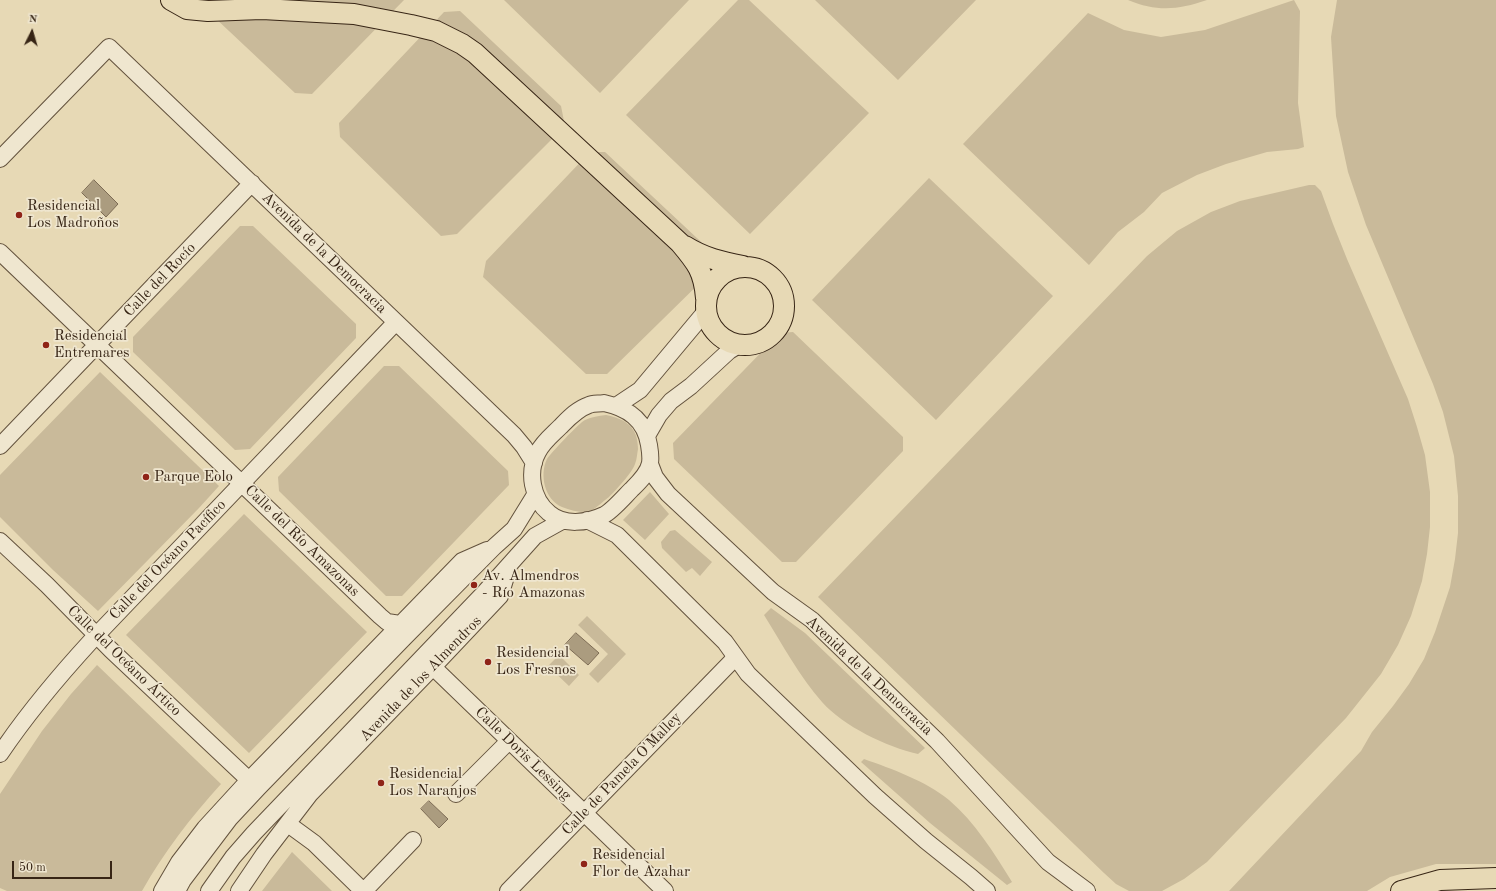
<!DOCTYPE html>
<meta charset="utf-8">
<style>
body{margin:0}
#map{position:relative;width:1496px;height:891px;overflow:hidden;background:#e7d9b5;font-family:"Old Standard TT",serif}
canvas{display:block}
.north{position:absolute;left:12px;top:12px;width:40px;height:40px;-webkit-text-stroke:3px #efe6cf;paint-order:stroke;rotate:5deg;font-size:11px;font-weight:700;line-height:16px;text-align:center;color:#372515}
.north::after{content:'';display:block;margin:auto;width:14px;height:18px;background:#372515;clip-path:polygon(50% 0,100% 100%,50% 72%,0 100%)}
.scale{position:absolute;left:12px;top:861px;width:100px;height:18px;box-sizing:border-box;border:2px solid #372515;border-top:0;padding-left:5px;font-size:12px;line-height:14px;white-space:nowrap;color:#372515;-webkit-text-stroke:3px #efe6cf;paint-order:stroke}
</style>
<div id="map">
<canvas width="1496" height="891"></canvas>
<div class="north">N</div>
<div class="scale">50 m</div>
</div>
<script>
const ctx = document.querySelector('canvas').getContext('2d');
ctx.lineJoin = 'round';
function fillPath(path, color) {
  ctx.fillStyle = color;
  ctx.fill(path, 'evenodd');
}
function stroke(path, color, width, dash) {
  ctx.strokeStyle = color;
  ctx.lineWidth = width;
  ctx.lineCap = dash ? 'butt' : 'round';
  ctx.setLineDash(dash || []);
  ctx.stroke(path);
}
function write(font, color, halo, rows, align = 'center') {
  ctx.font = font + ' "Old Standard TT",serif';
  ctx.lineWidth = 3.5;
  ctx.setLineDash([]);
  ctx.textBaseline = 'middle';
  ctx.strokeStyle = halo;
  ctx.fillStyle = color;
  for (const [text, x, y, turn = 0] of rows) {
    ctx.save();
    ctx.translate(x, y);
    ctx.rotate((+turn || 0) * Math.PI / 180);
    ctx.textAlign = isNaN(turn) ? turn : align;
    if (halo) ctx.strokeText(text, 0, 0);
    ctx.fillText(text, 0, 0);
    ctx.restore();
  }
}
const green = new Path2D(`
 M196,0H404L312,94L295,93Z
 M504,0H689L600,93Z
 M738,0H749L869,113L750,234L626,115Z
 M815,0H976L898,80Z
 M1128,0H1207C1178,10 1157,12 1128,0Z
 M1294,0L1300,11L1298,103L1304,147L1298,149L1267,152L1226,164L1197,175L1162,193L1144,212L1118,232L1089,265L963,144L1088,13L1124,30L1161,37L1205,30Z
 M1337,0H1496V864H1436L1390,877L1367,891H1229L1361,751L1372,732L1393,706L1409,684L1424,659L1435,632L1450,587L1455,559L1458,533V496L1454,456L1443,412L1433,384L1366,225L1348,172L1336,116L1331,37Z
 M460,11L561,106L565,126L457,234L441,236L340,137L339,123L444,12Z
 M590,152H605L714,254V269L607,374H586L483,277L486,261Z
 M929,178L1053,296L936,420L812,300Z
 M1309,185H1315L1321,191L1333,224L1347,259L1408,399L1417,427L1425,455L1430,492V527L1427,554L1422,581L1411,616L1398,645L1381,674L1346,718L1207,862L1184,879L1162,891H1129L1116,884L1104,873L818,597L1147,256L1177,231L1211,212L1240,201Z
 M240,226H253L356,324V338L250,449L235,450L133,352V337Z
 M793,332L903,437V451L796,562H782L674,459L673,443L780,333Z
 M384,366H399L508,471L509,485L402,596H386L279,491L278,477Z
 M100,372L219,486L199,508L98,611L53,570L0,517V475Z
 M606,415C626,419 638,427 638,449C637,454 637,459 635,464C632,473 616,490 609,497C602,502 594,511 586,512C578,512 569,510 562,507C545,500 539,475 547,459C550,454 580,422 585,420C592,417 598,416 606,415Z
 M650,492L669,514L645,540L623,520Z
 M244,514L367,632L249,753L126,635Z
 M675,530L712,562L700,576L692,568L686,572L662,548L661,542L670,531Z
 M771,608L805,633L925,748L918,754C887,747 843,726 822,702C800,677 782,644 764,615Z
 M587,616L626,654L598,683L589,674L608,654L578,625Z
 M559,655L579,675L569,686L548,666Z
 M97,665L221,784C191,817 164,852 142,891H7L0,888V794L42,731L71,694Z
 M864,759C892,769 926,781 949,800C975,822 994,853 1012,882L1007,885L930,823L861,762Z
 M292,852L332,891H262Z`);
const water = new Path2D(`
 M94,180L118,204L106,217L82,193Z
 M576,633L599,653L588,665L565,645Z
 M429,801L448,819L439,828L421,809Z`);
const minor = new Path2D(`
 M0,159L109,47L514,435L524,447L534,463
 M0,252L380,616L387,622L400,624
 M604,403C627,408 645,419 649,445C650,451 651,457 650,463C648,474 638,483 631,490C624,497 612,511 604,515C587,523 564,526 549,513C532,499 527,472 538,452C543,442 552,435 560,427C568,419 577,409 589,405C593,403 599,404 604,403Z
 M616,406L640,390L706,311
 M648,434L659,415L671,401L691,386L729,351L739,345
 M0,446L252,183
 M650,464L655,477L668,494L773,592L812,620L937,741L1048,862L1087,891
 M587,520L617,535L725,642L748,674L875,796L926,841L971,877L987,891
 M0,541L47,585L111,650L249,780
 M433,667L665,891
 M0,754C27,714 58,677 91,641L396,322
 M456,794L509,741
 M288,824L314,843L363,891
 M162,891L179,862L205,828L249,780L462,561L487,550
 M177,891L183,880L230,818L258,788L404,638L494,547L514,529L535,495
 M209,891L233,857L254,833L484,593L535,536L562,521
 M239,891L264,854L310,794L433,667L500,596L508,570
 M364,891L413,840
 M508,891L731,662L735,656`);
const major = new Path2D(`
 M171,0L187,9L208,11L262,9L354,14L411,25L436,31L462,44L475,53L680,243C697,263 704,272 706,298
 M685,246C704,258 722,262 743,266
 M706 306a39 39 0 1 1 78 0a39 39 0 1 1-78 0Z
 M1401,891L1440,880L1496,878`);
const markers = [
 [19,215,4,"#8f2418"],
 [46,345,4,"#8f2418"],
 [146,477,4,"#8f2418"],
 [474,585,4,"#8f2418"],
 [488,662,4,"#8f2418"],
 [381,783,4,"#8f2418"],
 [584,864,4,"#8f2418"]
];
const poiNames = [
 ["Residencial",27,206],
 ["Los Madroños",27,223],
 ["Residencial",54,336],
 ["Entremares",54,353],
 ["Parque Eolo",154,477],
 ["Av. Almendros",482,576],
 ["- Río Amazonas",482,593],
 ["Residencial",496,653],
 ["Los Fresnos",496,670],
 ["Residencial",389,774],
 ["Los Naranjos",389,791],
 ["Residencial",592,855],
 ["Flor de Azahar",592,872]
];
const streetNames = [
 ["Avenida de la Democracia",324,253,44],
 ["Calle del Rocío",160,280,-46],
 ["Calle del Río Amazonas",302,541,44],
 ["Calle del Océano Pacífico",168,560,-46],
 ["Calle del Océano Ártico",124,661,44],
 ["Avenida de la Democracia",869,676,43],
 ["Avenida de los Almendros",421,679,-46],
 ["Calle Doris Lessing",523,754,44],
 ["Calle de Pamela O'Malley",622,774,-46]
];
fillPath(green, '#c9ba9a');
fillPath(water, '#ab9c7f');
stroke(water, '#7d6c55', 1);
stroke(minor, '#63523d', 18);
stroke(major, '#372515', 22);
stroke(minor, '#efe6cf', 16);
stroke(major, '#e7d9b5', 20);
for (const [x, y, r, color] of markers) {
  const dot = new Path2D();
  dot.arc(x, y, r, 0, 2 * Math.PI);
  ctx.fillStyle = color;
  ctx.fill(dot);
  stroke(dot, '#efe6cf', 1.5);
}
write('15px', '#372515', '#efe6cf', poiNames, 'left');
write('15px', '#372515', '#efe6cf', streetNames);
</script>
